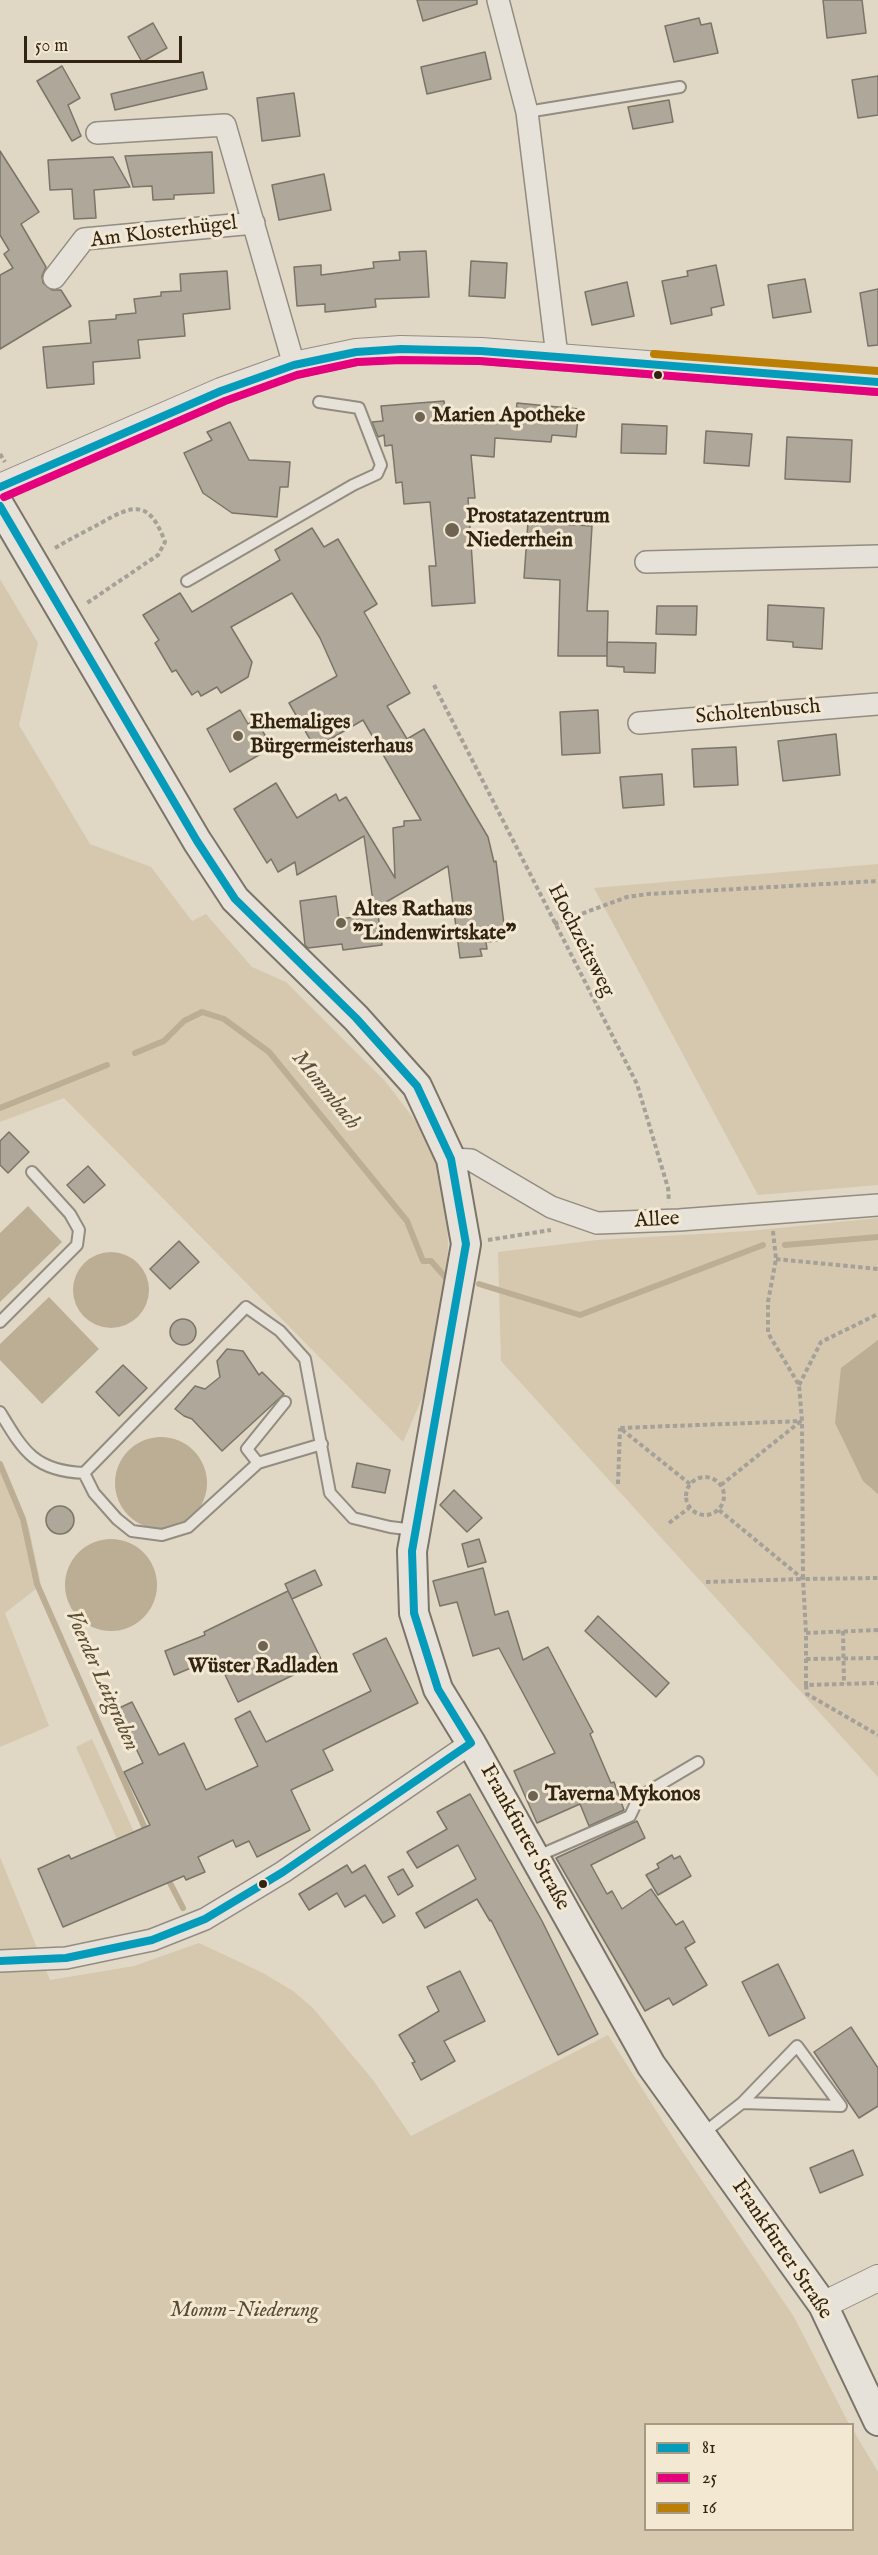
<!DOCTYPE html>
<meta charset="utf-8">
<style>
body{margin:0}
#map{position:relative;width:878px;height:2555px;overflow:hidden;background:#e0d7c5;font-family:"IM FELL English",serif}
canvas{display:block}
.legend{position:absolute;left:644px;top:2423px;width:210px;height:108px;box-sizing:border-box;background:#f3e8d2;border:2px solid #a69a85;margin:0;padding:8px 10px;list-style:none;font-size:18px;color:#322412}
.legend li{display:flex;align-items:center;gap:12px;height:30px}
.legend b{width:30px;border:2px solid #a69a85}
.scale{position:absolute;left:24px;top:36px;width:158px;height:27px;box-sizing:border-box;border:3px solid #322412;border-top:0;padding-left:8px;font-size:18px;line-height:21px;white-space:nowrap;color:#322412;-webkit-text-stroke:4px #f3e8d2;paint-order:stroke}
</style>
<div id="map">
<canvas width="878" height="2555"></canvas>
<ul class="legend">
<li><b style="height:8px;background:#059cbb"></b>81</li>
<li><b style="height:8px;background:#e5007d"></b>25</li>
<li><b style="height:8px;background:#bc7f05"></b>16</li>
</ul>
<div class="scale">50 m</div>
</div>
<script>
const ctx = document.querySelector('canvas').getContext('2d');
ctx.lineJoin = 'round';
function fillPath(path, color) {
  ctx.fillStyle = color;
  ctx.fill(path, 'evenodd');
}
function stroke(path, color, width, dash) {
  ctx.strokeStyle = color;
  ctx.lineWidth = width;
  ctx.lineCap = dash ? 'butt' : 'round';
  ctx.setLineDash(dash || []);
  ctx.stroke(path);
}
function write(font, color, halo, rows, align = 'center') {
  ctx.font = font + ' "IM FELL English",serif';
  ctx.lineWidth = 6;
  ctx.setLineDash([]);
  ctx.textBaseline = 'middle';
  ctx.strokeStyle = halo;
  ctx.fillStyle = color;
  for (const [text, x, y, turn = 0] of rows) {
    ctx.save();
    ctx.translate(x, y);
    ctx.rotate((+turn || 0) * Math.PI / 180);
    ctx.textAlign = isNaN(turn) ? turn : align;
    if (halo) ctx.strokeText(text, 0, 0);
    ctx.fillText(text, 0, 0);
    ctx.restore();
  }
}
const green = new Path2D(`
 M0,579L38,643L19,725L90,844L151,867L192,921L206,914L252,967L286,982L385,1081L417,1123L433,1151L447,1202L448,1250L441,1324L434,1371L403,1442L64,1098L0,1122Z
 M878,864V1185L758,1195L594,888Z
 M878,1218V1777L501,1361L498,1252L597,1240L749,1231Z
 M0,1461L29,1528L41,1585L5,1613L49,1726L0,1747Z
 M92,1739L134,1832L117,1839L76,1747Z
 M0,1857L50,1980L134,1966L199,1943L263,1973L293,1991L312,2007L373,2080L411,2136L608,2035L676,2142L794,2317L849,2424H646V2530H852L853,2430L878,2472V2555H0Z`);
const water = new Path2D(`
 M28,1206L62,1242L0,1302V1233Z
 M73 1290a38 38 0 1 1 76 0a38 38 0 1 1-76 0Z
 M49,1297L99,1349L42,1404L0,1360V1344Z
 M878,1340V1494L863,1481L835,1423L841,1368Z
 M115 1483a46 46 0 1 1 92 0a46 46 0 1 1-92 0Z
 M65 1585a46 46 0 1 1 92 0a46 46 0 1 1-92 0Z`);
const stream = new Path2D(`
 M135,1053L164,1041L184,1021L202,1012L224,1019L269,1052L407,1221L423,1261H431L446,1278
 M0,1108L107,1065
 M785,1245L878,1237
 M479,1284L580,1315L763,1245
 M0,1464L23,1519L37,1584L147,1833
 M166,1875L183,1908`);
const building = new Path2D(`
 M417,0H477V4L423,21Z
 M823,0H862L866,33L827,38Z
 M699,18L701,25L711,23L718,53L674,62L665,26Z
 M153,23L167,48L142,62L128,37Z
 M485,52L491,79L427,94L421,67Z
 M62,66L80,98L68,105L81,136L72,141L37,81Z
 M203,72L207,89L115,110L111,94Z
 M878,76V115L858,118L852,80Z
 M294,93L300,136L262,141L257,98Z
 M669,100L673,122L633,129L628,107Z
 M0,151L39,212L21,224L46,267L42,276L43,283L52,290H61L71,306L0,349V275L13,268L4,254L9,250L0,235Z
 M212,152L214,193L174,195V199L153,200L152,186L133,187L125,156Z
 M113,157L130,187L94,190L96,218L74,219L72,189L50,190L48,160Z
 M324,174L331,210L279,220L272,185Z
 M426,251L429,297L375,299L376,307L325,312V304L297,306L294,267L321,265V275L345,272L374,268L373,262L400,260L399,252Z
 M471,261L507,263L505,298L469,296Z
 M716,265L724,305L711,308L712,315L671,324L662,281L688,276L687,271Z
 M227,271L230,309L183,314L185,336L138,340L140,358L93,362L94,384L47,388L43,347L91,343L89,321L116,319V315L136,313L134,299L161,296V292L181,291L180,274Z
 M805,279L811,312L773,318L768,285Z
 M627,282L634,316L592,325L585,292Z
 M878,289V345L868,346L860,293Z
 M444,401L445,412L460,410V414L484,419L515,422L517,403L579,409L576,437L552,435L551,442L495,438L494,457L471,455L475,498H468L475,603L432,606L429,566H436L430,502L404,504L402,482L396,483L392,445L385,446L384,435L378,437L372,422L383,421L381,406Z
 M230,422L249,460L290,462L288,487H280L277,517L232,513L203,493L184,453L212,440L207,432Z
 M622,424L667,426L666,454L621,453Z
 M706,431L752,434L749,466L704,463Z
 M787,437L852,440L850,482L785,479Z
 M528,522L592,526L587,611H608L607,656H558L560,580L524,578Z
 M312,528L324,547L338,539L377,604L364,612L410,693L387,706L407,739L424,729L488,837L494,862L496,861L506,940L486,942L487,949H480L482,956L460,958L448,866L374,909L364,836L297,875L295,862L278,872L271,859L267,863L234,809L276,783L297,818L336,794L339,801L346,797L395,878L393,828L404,826V821L421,820L363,720L315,748L289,703L337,676L320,638L292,593L231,627L252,662L248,677L221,693L217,687L201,696L198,691L192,695L176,670L172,672L155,643L159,640L143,615L180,593L192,612L280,560L275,550Z
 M768,605L824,608L822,649L793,647V642L767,640Z
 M657,606H697L696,635L656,634Z
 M607,642L656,643L655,673L624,672V667L607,666Z
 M240,710L248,724L256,720L269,742L261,746L264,752L230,772L207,729Z
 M598,710L600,753L562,755L560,712Z
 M836,734L840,775L783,781L778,741Z
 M736,747L738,785L694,787L692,749Z
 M662,774L664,805L623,808L620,777Z
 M336,896L339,919L378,914L382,945L343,950L342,944L308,948L305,945L300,901Z
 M9,1132L29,1152L8,1173L0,1165V1141Z
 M88,1166L105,1185L84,1203L67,1185Z
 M179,1241L199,1262L170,1289L150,1269Z
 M170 1332a13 13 0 1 1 26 0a13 13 0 1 1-26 0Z
 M227,1349L243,1351L259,1375L262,1372L284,1394L222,1451L192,1419L184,1416L175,1409L195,1386L205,1389L220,1377L217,1361Z
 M123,1365L147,1388L119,1416L96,1392Z
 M357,1463L390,1470L385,1493L352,1487Z
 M454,1490L482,1518L467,1532L440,1505Z
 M46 1520a14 14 0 1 1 28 0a14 14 0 1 1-28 0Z
 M479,1539L486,1562L468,1567L462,1544Z
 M483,1568L495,1615L508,1611L523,1660L548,1647L593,1732L590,1734L611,1783L614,1782L624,1810L589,1826L580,1804L537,1823L514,1771L555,1753L499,1648L473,1656L457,1602L440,1606L433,1581Z
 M315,1570L322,1585L292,1599L285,1584Z
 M288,1591L322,1661L238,1702L218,1660L205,1667L203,1663L174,1675L165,1651L205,1635L204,1632Z
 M598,1616L669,1683L656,1697L585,1631Z
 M386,1638L418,1703L323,1750L333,1770L291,1790L310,1830L257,1857L249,1841L236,1847L233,1840L198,1857L205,1872L186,1880L184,1876L63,1927L38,1869L69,1855L71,1859L150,1825L124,1772L143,1763L117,1709L132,1702L159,1755L184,1743L206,1790L258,1766L235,1719L250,1711L266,1742L371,1691L353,1654Z
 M470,1794L542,1921L598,2034L558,2055L491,1920L490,1921L477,1899L425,1928L416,1913L476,1879L458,1845L417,1868L407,1852L447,1829L437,1812Z
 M637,1821L645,1838L591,1865L607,1894L612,1891L622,1909L651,1889L676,1925L683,1921L695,1942L685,1948L707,1985L673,2005L669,1998L645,2011L556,1858Z
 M672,1855L674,1859L680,1856L691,1876L658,1895L646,1875L659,1868L657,1864Z
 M347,1865L352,1873L365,1865L395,1916L383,1923L365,1895L345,1907L337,1893L309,1910L299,1894Z
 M403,1869L413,1886L398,1895L388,1877Z
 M778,1964L805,2018L769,2036L742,1982Z
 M460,1971L485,2021L444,2041L455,2061L421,2080L412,2063L415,2062L399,2035L439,2011L427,1987Z
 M851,2027L878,2068V2106L859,2118L814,2052Z
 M853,2150L863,2175L820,2193L810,2168Z`);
const path = new Path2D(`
 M0,454L5,462
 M55,548C70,539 86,531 101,523C135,503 150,501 165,542L158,555L87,603
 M434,685L637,1084L668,1188L669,1202
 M554,924L627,897L648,894L878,881
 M773,1231L776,1259L768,1302V1333L799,1385L802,1421L803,1579L878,1578
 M488,1240L551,1230
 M776,1259L878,1269
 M799,1385L821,1342L878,1314
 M686 1496a19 19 0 1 1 38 0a19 19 0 1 1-38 0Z
 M618,1484L620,1428
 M690,1484L620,1428L802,1421
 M721,1485L801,1421
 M719,1510L803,1579L806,1633
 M669,1523L689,1508
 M706,1582L802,1579
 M878,1630L806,1633V1685L878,1683
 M843,1631L844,1684
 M806,1659L878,1658
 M806,1685L807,1694L878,1735`);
const service = new Path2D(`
 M527,112L680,87
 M187,581L353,485L377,474L381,465L359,408L319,402
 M0,1322L77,1245L79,1230L70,1214L32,1172
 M285,1402L247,1449L258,1463L322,1444
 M0,1412C23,1450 34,1471 84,1473L246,1307L280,1331L305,1359L330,1493L353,1518L390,1527L414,1530
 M84,1473L94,1493L117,1519L132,1531L162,1535L188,1527L258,1463
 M537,1860L547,1852L630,1816L639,1797L698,1762
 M701,2135L742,2103L797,2046L841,2106L742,2103`);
const minor = new Path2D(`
 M498,0L527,112L557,356
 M97,133L225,125L294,365
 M54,278L84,239L254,223
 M646,562L878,556
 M639,723L878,704
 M451,1159L471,1160L551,1207L597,1223L679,1220L878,1205
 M0,1961L66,1958L152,1940L205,1919L283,1872L471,1743`);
const tertiary = new Path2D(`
 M0,487L221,391L294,365L356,352L401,349L481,351L878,382
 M823,2305L878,2278`);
const secondary = new Path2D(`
 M0,506L197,841L235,899L356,1018L417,1086L451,1159L466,1244L412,1551L414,1613L438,1689L471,1743L651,2065L823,2305L878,2421`);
const bus1 = new Path2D(`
 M0,487L221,391L294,365L356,352L401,349L481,351L878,382
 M0,506L197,841L235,899L356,1018L417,1086L451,1159L466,1244L412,1551L414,1613L438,1689L471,1743L283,1872L205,1919L152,1940L66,1958L0,1961`);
const bus2 = new Path2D(`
 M4,497L225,401L297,375L357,362L401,360L480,361L877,392`);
const bus3 = new Path2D(`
 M654,354L878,371`);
const markers = [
 [658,375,5,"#322412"],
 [420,417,6,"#6f6351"],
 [452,530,8,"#6f6351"],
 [238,736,6,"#6f6351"],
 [341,923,6,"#6f6351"],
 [263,1646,6,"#6f6351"],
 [533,1796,6,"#6f6351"],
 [263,1884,5,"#322412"]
];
const streetNames = [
 ["Am Klosterhügel",164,233,-7],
 ["Scholtenbusch",758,713,-5],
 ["Hochzeitsweg",580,941,63],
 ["Allee",657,1221,-3],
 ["Frankfurter Straße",524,1838,61],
 ["Frankfurter Straße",781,2250,56]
];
const poiNames = [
 ["Marien Apotheke",432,417],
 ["Prostatazentrum",466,518],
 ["Niederrhein",466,542],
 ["Ehemaliges",250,724],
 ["Bürgermeisterhaus",250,748],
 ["Altes Rathaus",353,911],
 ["\"Lindenwirtskate\"",353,935],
 ["Wüster Radladen",263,1668,"center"],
 ["Taverna Mykonos",545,1796]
];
const parkNames = [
 ["Momm-Niederung",244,2312]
];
const waterNames = [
 ["Mommbach",325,1091,51],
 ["Voerder Leitgraben",101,1681,66]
];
fillPath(green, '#d5c8af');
fillPath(water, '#bcae95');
stroke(stream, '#bcae95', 6);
fillPath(building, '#aea79a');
stroke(building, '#7b7468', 1.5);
stroke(service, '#938c80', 14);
stroke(minor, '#938c80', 24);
stroke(tertiary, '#938c80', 28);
stroke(secondary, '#7b7468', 32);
stroke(path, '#a5a198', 4, [4.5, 3]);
stroke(service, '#e7e2d9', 10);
stroke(minor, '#e7e2d9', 21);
stroke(tertiary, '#e7e2d9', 26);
stroke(secondary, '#e7e2d9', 28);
stroke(bus1, '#059cbb', 8);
stroke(bus2, '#e5007d', 8);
stroke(bus3, '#bc7f05', 8);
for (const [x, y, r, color] of markers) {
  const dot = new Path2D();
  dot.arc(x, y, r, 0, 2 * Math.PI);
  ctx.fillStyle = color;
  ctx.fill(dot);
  stroke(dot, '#f3e8d2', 2);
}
write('21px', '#322412', '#f3e8d2', streetNames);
write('bold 21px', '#322412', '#f3e8d2', poiNames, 'left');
write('italic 21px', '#584a35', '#f3e8d2', parkNames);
write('italic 22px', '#5d4e38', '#f3e8d2', waterNames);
</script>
